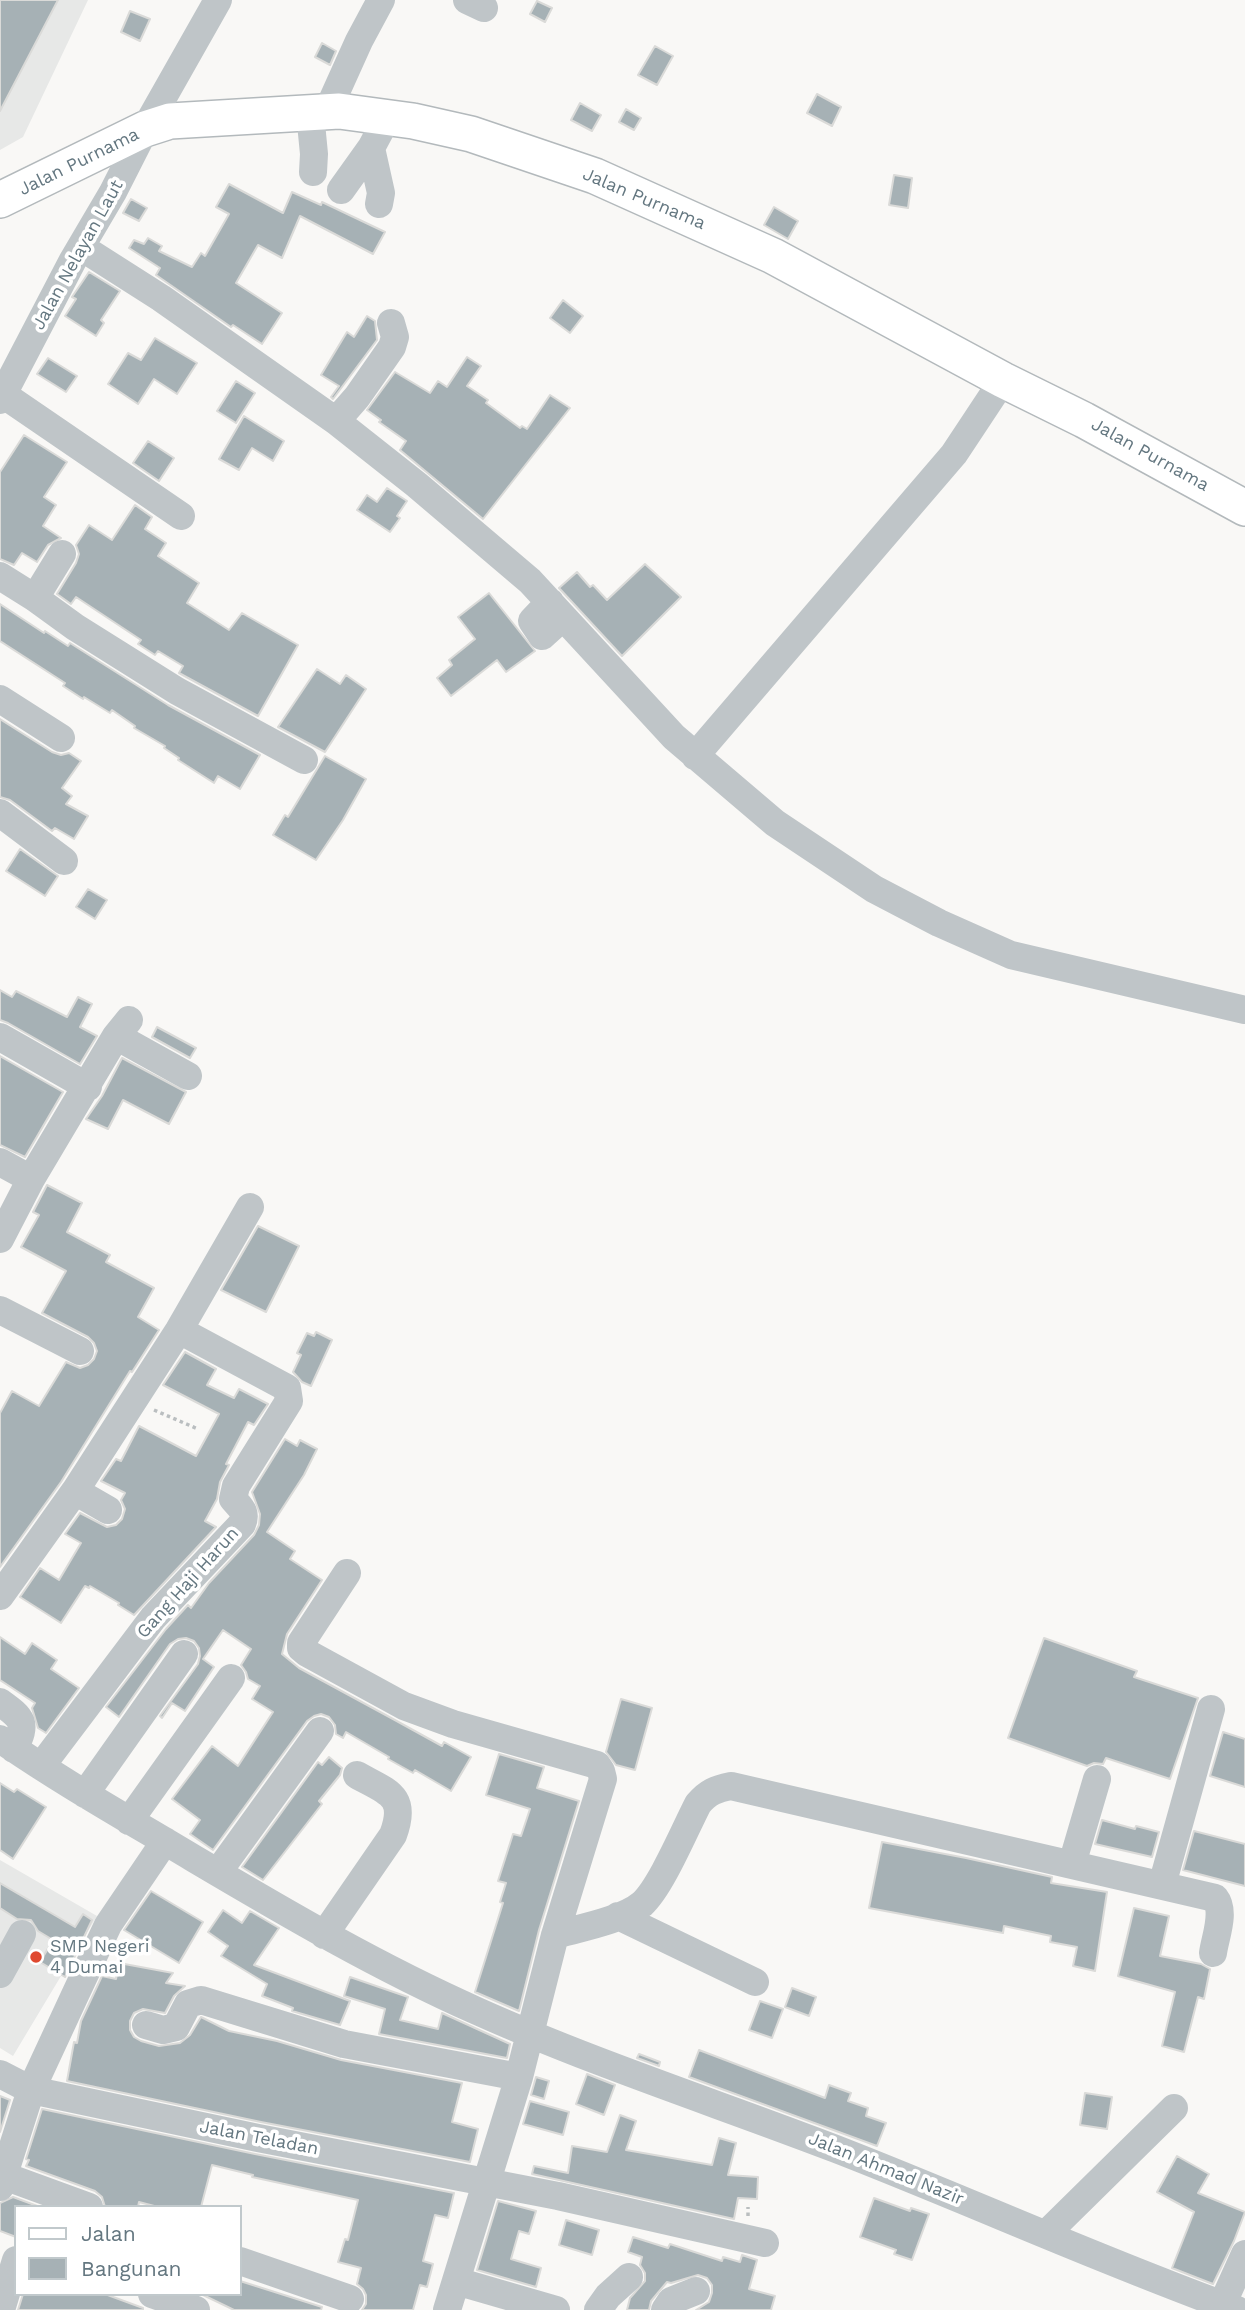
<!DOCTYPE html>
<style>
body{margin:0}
#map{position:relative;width:1245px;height:2310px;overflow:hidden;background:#f9f8f6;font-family:"Work Sans",sans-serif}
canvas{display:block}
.legend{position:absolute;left:14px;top:2205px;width:228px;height:91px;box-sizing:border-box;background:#fff;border:2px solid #c1c9cc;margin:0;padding:9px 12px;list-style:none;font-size:21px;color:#647780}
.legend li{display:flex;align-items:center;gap:14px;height:35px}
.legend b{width:35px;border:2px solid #c1c9cc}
</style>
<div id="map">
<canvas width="1245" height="2310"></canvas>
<ul class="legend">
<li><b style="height:9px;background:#fff"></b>Jalan</li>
<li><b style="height:19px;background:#a6b1b5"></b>Bangunan</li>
</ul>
</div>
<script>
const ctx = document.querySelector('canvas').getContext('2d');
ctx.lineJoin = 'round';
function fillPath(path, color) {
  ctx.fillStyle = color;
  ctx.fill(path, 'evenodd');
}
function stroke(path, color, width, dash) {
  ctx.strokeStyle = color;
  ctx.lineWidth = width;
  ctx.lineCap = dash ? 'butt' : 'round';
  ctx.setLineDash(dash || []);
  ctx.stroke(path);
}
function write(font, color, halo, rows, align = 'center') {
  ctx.font = font + ' "Work Sans",sans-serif';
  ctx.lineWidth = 7;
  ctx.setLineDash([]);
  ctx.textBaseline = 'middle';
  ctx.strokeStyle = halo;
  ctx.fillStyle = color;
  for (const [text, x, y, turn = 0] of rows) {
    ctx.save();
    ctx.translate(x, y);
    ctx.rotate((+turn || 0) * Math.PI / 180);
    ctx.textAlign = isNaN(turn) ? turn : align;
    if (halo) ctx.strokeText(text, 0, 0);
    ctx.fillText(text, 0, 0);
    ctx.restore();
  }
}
const built = new Path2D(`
 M0,0H88L23,137L0,150Z
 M0,1860L97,1916L13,2056L0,2048Z`);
const building = new Path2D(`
 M0,0H58L0,111Z
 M537,1L552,8L545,22L530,14Z
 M130,11L150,19L140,41L121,32Z
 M322,43L336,51L330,65L315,57Z
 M655,46L673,56L657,85L638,75Z
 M817,94L841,107L832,126L807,113Z
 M580,103L601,115L592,131L571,120Z
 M626,109L641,118L634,130L619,122Z
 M894,175L912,178L908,208L889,205Z
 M229,184L283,213L292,192L321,205L322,202L385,232L373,254L300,216L282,258L258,245L236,283L282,313L262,344L233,325L231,327L156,275L160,268L129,248L134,240L144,244L148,238L162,246L159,251L192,267L201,253L205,256L229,214L216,207Z
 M131,199L147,208L139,221L123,213Z
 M774,207L798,221L788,239L764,225Z
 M89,272L120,291L101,320L104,323L96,336L65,316L76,299L72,297Z
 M563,300L583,316L570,333L550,318Z
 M367,316L375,321L377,340L333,399L331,397L339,386L321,375L347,332L354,337Z
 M155,338L197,363L177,394L154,379L138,404L108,384L128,353L141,360Z
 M467,357L481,366L467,386L488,400L486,403L520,428L522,426L527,429L550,395L570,408L483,519L400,450L406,441L379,422L381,420L367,410L395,372L430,393L438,381L447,387Z
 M48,358L77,376L66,392L37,374Z
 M236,381L255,393L236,423L217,411Z
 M244,416L284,441L273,461L252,448L239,470L219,459Z
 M24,435L67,462L44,497L56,505L43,526L61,538L48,545L37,562L22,553L14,565L0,559V472Z
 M148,441L174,458L159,481L133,463Z
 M387,488L407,501L397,516L400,518L390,532L357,510L367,495L377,502Z
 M135,505L152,517L145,529L166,543L158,556L199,583L187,603L229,630L242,613L298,645L258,716L179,673L183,666L158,651L155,655L138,644L141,640L76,597L71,604L57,594L76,563L79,554L76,545L89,525L112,540Z
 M645,564L681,597L622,656L559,588L577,572L590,587L593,585L607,600Z
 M489,593L535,651L506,672L497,660L451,696L437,678L452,665L449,660L475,639L458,617Z
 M0,604L44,633L45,631L68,646L70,643L168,705L260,755L240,789L218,776L214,783L178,760L179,758L164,748L165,746L134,728L135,726L112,710L110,713L84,697L83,699L63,686L65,683L0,641Z
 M317,669L340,684L346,675L366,689L325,752L278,727Z
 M0,719L52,752L61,755L69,753L81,761L62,788L72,796L66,804L88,816L74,839L55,828L52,831L10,800L0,797Z
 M325,756L366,779L343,820L316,860L273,835L285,815L288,817Z
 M20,849L58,876L45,896L6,871Z
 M88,889L107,900L95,919L76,907Z
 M0,990L12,997L16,991L67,1017L78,997L92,1004L80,1027L97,1036L80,1064L8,1023L0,1020Z
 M157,1027L196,1048L190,1058L152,1037Z
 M0,1056L63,1092L25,1157L0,1145Z
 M122,1058L186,1092L169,1124L123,1100L108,1129L86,1119L102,1096Z
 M47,1185L82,1203L67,1232L110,1255L106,1262L154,1288L138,1317L159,1330L132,1372L130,1371L61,1482L0,1567V1413L12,1391L39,1406L66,1362L80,1368L88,1365L94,1359L97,1351L94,1343L88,1337L42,1313L66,1271L21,1247L39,1215L33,1212Z
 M258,1226L299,1246L266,1312L221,1290Z
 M316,1332L332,1340L311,1386L302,1382L293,1372L301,1355L297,1353L307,1333L314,1336Z
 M185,1352L216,1369L207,1385L234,1398L239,1389L268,1404L254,1425L248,1422L226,1464L229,1465L220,1482L217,1499L205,1521L216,1527L134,1615L118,1605L119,1603L90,1586L89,1588L85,1586L61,1623L20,1597L40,1568L59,1580L81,1543L65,1534L80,1513L107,1527L116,1525L122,1519L125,1509L121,1500L125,1493L101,1481L116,1459L121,1461L139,1426L196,1456L219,1414L163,1385Z
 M285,1439L297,1446L300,1440L317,1449L304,1475L267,1532L295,1551L290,1559L322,1580L287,1634L282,1654L299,1668L393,1719L442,1746L444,1742L471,1757L451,1791L415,1770L413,1773L388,1759L389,1757L346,1732L343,1738L336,1734L335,1725L329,1717L321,1714L314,1716L307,1721L213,1850L190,1834L200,1820L172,1799L212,1746L238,1766L273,1712L252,1699L260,1686L248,1679L246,1672L241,1665L251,1649L223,1630L203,1659L214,1667L185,1711L172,1703L162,1718L160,1716L198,1664L200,1656L199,1648L194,1641L186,1638L178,1639L170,1644L119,1717L106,1707L166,1629L188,1605L191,1608L209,1583L254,1535L259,1525L260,1514L252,1492Z
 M0,1637L25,1654L32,1643L57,1660L51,1669L79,1688L46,1733L38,1728L32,1708L35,1703L0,1680Z
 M1044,1638L1137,1671L1134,1677L1198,1698L1170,1779L1106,1758L1103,1764L1094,1763L1087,1766L1008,1738Z
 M621,1699L652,1708L635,1770L616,1765L606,1752Z
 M1223,1732L1245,1739V1787L1210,1776Z
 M499,1754L544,1767L537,1788L579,1801L539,1930L519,2011L475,1992L503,1903L500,1902L506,1883L498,1881L513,1834L521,1836L530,1809L486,1795Z
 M329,1757L342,1768L340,1775L319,1801L322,1804L263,1880L242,1867L318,1762L322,1765Z
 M0,1783L14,1792L17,1789L46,1807L13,1859L0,1850Z
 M1102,1820L1135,1829L1136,1826L1159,1832L1152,1857L1095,1844Z
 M1194,1831L1245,1844V1886L1183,1870Z
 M882,1842L966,1858L1052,1877L1051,1883L1107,1892L1095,1971L1073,1966L1077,1947L1050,1942L1051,1936L1004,1926L1003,1933L869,1908Z
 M0,1883L75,1927L83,1914L92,1920L65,1977L40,1962L53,1940L38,1931L31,1920L17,1919L0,1908Z
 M151,1891L203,1922L179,1963L124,1930Z
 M1134,1908L1169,1916L1160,1956L1201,1964L1210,1969L1204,1999L1198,1997L1184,2052L1162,2046L1175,1992L1118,1976Z
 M223,1910L242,1923L250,1911L279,1928L254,1965L350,2001L340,2025L292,2011L293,2008L262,1996L267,1984L221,1956L228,1946L208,1932Z
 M119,1963L173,1973L166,1983L185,1986L174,1996L165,2013L143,2009L134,2013L130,2021V2030L134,2037L141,2041L159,2046L180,2043L190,2035L201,2017L229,2031L277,2041L341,2060L462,2083L452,2122L478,2129L470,2162L261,2122L67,2081L74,2042L77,2043L81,2021L102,1976L116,1979Z
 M350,1977L408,1997L400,2020L438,2029L442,2013L510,2044L507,2058L379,2034L385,2009L344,1996Z
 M792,1988L816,1997L809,2016L785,2007Z
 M760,2001L783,2009L772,2038L749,2030Z
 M699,2050L825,2098L829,2085L851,2093L848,2101L868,2108L866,2116L886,2123L877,2146L689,2077Z
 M639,2054L660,2062L659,2066L637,2058Z
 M587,2074L615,2085L604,2115L576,2104Z
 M536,2077L549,2081L544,2099L531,2095Z
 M1085,2093L1112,2097L1107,2129L1080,2125Z
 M0,2096L10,2100L0,2132Z
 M530,2101L569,2112L563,2135L523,2124Z
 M42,2109L255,2154L454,2193L448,2218L435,2215L423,2261L433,2264L427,2287L420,2285L413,2310H362L366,2304V2295L363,2289L357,2284L361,2268L338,2262L345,2239L348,2240L358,2200L252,2177L253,2175L212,2165L201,2207H158L139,2202L138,2207H105L102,2197L95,2191L26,2166L29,2160L26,2159Z
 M620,2115L636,2121L626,2150L712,2165L719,2138L736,2143L728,2175L758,2177L757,2199L738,2198L734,2219L532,2174L534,2166L568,2173L572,2146L607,2152Z
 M1177,2156L1209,2174L1198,2193L1245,2212L1234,2241L1213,2284L1172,2268L1194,2212L1157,2192Z
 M13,2197L40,2207H16V2237L0,2231V2203Z
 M874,2198L910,2211L911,2208L929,2214L912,2260L894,2254L896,2250L860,2237Z
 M498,2201L536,2211L529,2234L519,2231L511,2259L541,2268L536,2287L477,2270Z
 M566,2220L599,2230L592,2255L559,2245Z
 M633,2237L668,2248L670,2244L722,2261L723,2257L740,2262L742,2255L757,2260L749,2289L775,2296L771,2310H696L709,2302L712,2293V2285L707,2278L698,2275L671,2283L667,2282L651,2301L649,2310H627L630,2298L645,2281V2273L640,2265L642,2257L628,2252Z
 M240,2281L322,2307L321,2310H234L201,2294H240Z
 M23,2294H105L143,2308V2310H18Z`);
const path = new Path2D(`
 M154,1410L198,1429
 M748,2216V2207`);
const minor = new Path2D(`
 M467,0L484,8
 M327,112L359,41L381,0
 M310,113L314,154L313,172
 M371,148L381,193L379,204
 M341,190L371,148L387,118
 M81,247L161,298L336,421L417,485L530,581L674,737L775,823L874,889L939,923L1011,955L1245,1010
 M4,395L181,516
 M0,400L73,260L113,192L145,129L218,0
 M336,421L357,397L392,347L395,337L391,323
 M0,576L35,598L75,627L177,691L304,760
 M35,598L62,554
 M550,602L532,621L542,636L563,617
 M0,699L61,738
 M695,756L954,454L1003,380
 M0,813L64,861
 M129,1020L116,1036L188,1076
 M0,1037L88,1087
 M0,1162L31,1179
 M0,1239L31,1179L116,1036
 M0,1310L80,1351
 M75,1491L108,1510
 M347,1573L301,1643V1648L307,1653L404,1706L453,1724L597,1765L601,1771L603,1779L555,1935L519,2077L447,2310
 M0,1596L75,1491L179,1330L250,1207
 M0,1702C22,1718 28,1722 14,1749
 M0,1739C62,1782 128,1819 193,1858C286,1913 378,1967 477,2011C593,2063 716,2103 836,2149C970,2201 1101,2261 1237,2310
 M42,1765L153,1618L242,1524C247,1512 241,1508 233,1499L236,1486L289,1401L287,1388L179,1330
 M85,1794L184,1654
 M129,1821L231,1678
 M1072,1864L1097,1779
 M218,1872L320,1731
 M1162,1885L1211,1709
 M618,1916L755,1982
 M324,1935L393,1835C408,1795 387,1792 357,1775
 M555,1935C580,1928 623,1920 642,1904C661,1887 685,1829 698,1804C708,1792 716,1789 731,1786L1215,1898C1226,1912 1215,1937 1213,1953
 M0,1974L22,1934
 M146,2025L163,2030L176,2027L188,2004L201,2000L344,2044L519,2077
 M0,2074L31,2090L258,2138L558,2196L765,2243
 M4,2176L89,2207
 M0,2187L31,2090L76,1993L108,1925L165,1841
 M1046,2234L1174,2108
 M240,2261L350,2299
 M456,2281L556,2310
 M152,2294L196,2310
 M1222,2305L1245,2254
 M1,2310L16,2260
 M598,2310L608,2296L629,2277
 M665,2310L671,2301L696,2291`);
const major = new Path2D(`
 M0,200L145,129L170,121L339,111L413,121L471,134L595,176L773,256L1003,380L1084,420L1245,508`);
const markers = [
 [36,1957,7,"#df4930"]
];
const streetNames = [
 ["Jalan Purnama",79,162,-26],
 ["Jalan Purnama",644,199,23],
 ["Jalan Nelayan Laut",78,255,-61],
 ["Jalan Purnama",1150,455,29],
 ["Gang Haji Harun",188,1583,-48],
 ["Jalan Teladan",259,2138,11],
 ["Jalan Ahmad Nazir",886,2169,22]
];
const poiNames = [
 ["SMP Negeri",50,1947],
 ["4 Dumai",50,1968]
];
fillPath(built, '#e7e8e7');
fillPath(building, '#a6b1b5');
stroke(building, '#dadad8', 2);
stroke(major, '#b3b9bc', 38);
stroke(path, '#babec0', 3.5, [3.5, 3.5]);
stroke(minor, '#bfc5c8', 28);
stroke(major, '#fff', 35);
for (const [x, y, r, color] of markers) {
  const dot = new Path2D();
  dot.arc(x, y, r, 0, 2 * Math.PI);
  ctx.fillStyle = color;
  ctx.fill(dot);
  stroke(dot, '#fff', 2.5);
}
write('18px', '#647780', '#fff', streetNames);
write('18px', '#647780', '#fff', poiNames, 'left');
</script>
